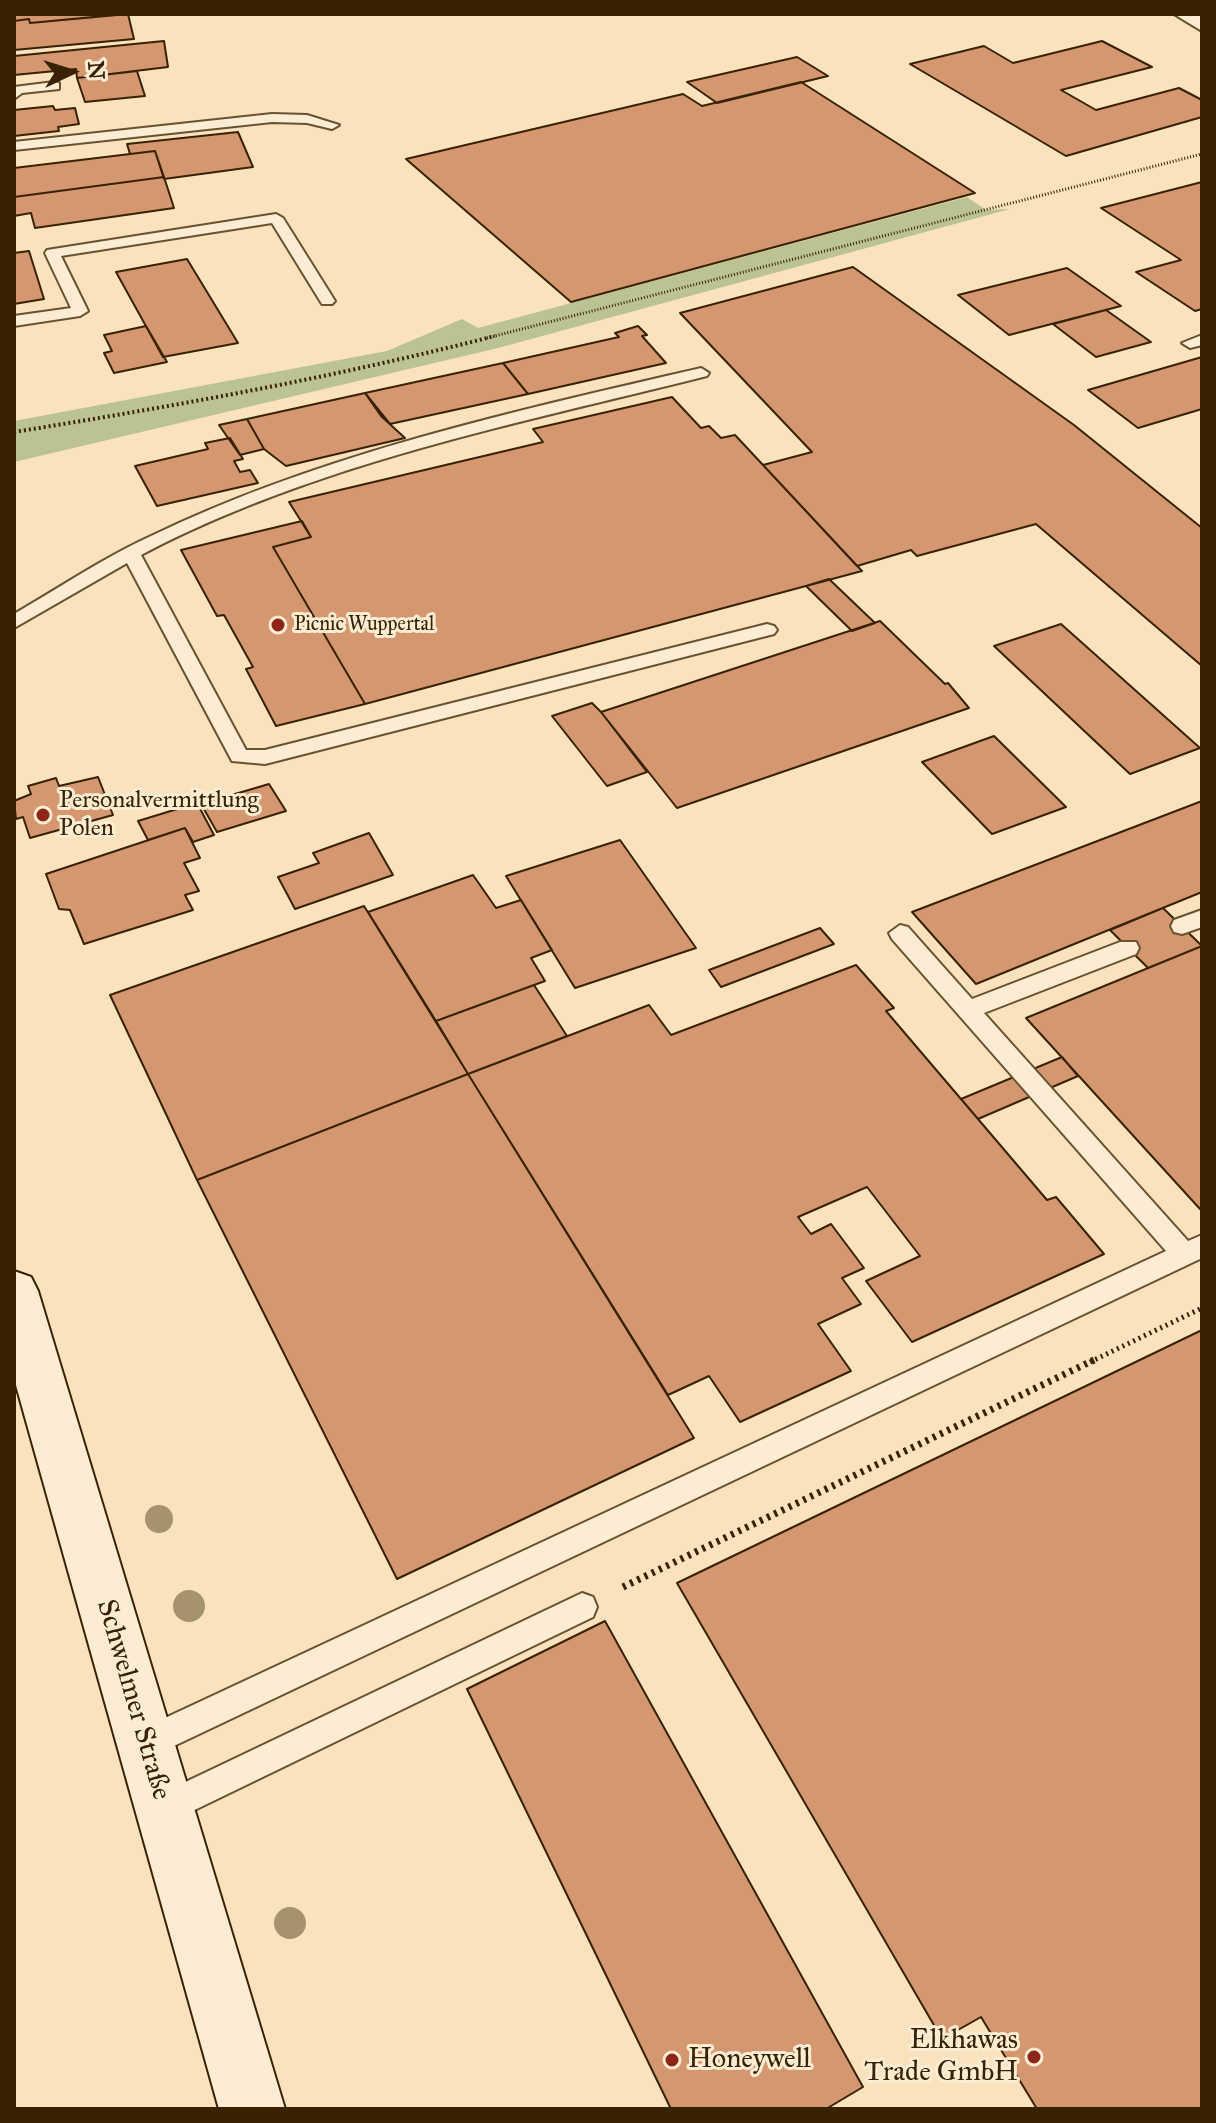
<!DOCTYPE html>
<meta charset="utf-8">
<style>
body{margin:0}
#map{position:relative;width:1216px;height:2123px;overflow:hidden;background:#f9e2bc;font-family:"IM FELL Great Primer",serif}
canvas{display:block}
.frame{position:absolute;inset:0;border:16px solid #382202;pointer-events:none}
.north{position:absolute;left:32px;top:32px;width:80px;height:80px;-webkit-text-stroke:6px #fbecd3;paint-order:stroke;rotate:86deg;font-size:22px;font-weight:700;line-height:32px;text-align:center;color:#382202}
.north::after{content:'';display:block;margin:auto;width:28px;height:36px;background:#382202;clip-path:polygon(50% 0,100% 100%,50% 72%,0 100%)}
</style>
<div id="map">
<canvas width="1216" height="2123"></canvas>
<div class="frame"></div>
<div class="north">N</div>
</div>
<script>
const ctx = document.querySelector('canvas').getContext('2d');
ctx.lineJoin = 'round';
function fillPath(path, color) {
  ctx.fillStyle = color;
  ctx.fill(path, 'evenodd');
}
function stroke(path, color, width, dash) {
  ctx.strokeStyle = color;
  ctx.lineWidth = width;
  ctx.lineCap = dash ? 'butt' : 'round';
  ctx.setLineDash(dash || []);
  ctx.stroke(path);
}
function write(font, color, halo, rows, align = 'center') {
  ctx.font = font + ' "IM FELL Great Primer",serif';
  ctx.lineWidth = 6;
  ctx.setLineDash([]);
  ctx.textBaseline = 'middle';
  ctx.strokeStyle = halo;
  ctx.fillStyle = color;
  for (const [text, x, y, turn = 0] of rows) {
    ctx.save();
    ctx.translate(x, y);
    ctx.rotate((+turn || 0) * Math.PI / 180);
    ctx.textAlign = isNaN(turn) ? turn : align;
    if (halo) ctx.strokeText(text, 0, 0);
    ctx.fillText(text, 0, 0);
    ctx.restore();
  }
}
const green = new Path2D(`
 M967,197L986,210L1010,209L498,348L14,462V421L387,351L462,319L478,328Z`);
const building = new Path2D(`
 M14,14H125L30,23L29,19L14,21Z
 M128,14L134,39L14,50V21L29,19L30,23Z
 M164,41L168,67L77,78L76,69L14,75V56Z
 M1102,41L1152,67L1061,90L1096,110L1179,88L1202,100V117L1066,156L910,64L984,46L1013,63Z
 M797,57L828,76L717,103L687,82Z
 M137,71L145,96L85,102L77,78Z
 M801,82L975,193L571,302L406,159L683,94L702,106Z
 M53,106L55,110L75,108L79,124L58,127L59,131L14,136V110Z
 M238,132L253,167L164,179L155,151L130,154L127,144Z
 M155,151L164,177L14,197V168Z
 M164,177L174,208L35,228L31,213L14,216V197Z
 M1202,182V309L1195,311L1136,272L1181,260L1101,208Z
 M29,251L44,299L14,304V253Z
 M187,259L238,343L163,357L116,272Z
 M853,267L1074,425L1202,528V666L1036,524L917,556L911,550L857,566L763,465L812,452L680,313Z
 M1067,268L1121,306L1009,335L958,295Z
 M1106,310L1151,342L1096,357L1053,324Z
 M146,326L167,362L114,373L104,353L112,351L104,335Z
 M638,326L647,335L642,336L666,363L528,394L503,363L619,337L615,333Z
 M1202,357V409L1138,428L1088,390Z
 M503,363L528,394L390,424L365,393Z
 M365,393L381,416L405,438L286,466L264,449L247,419Z
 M672,397L701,428L709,426L721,438L735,435L862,571L365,704L273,547L311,537L289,502L543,442L533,429Z
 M247,419L264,449L240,455L219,425Z
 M230,438L243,459L234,461L240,472L250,470L258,483L157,506L135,466L208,449L205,443Z
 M302,521L311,537L273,547L365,704L276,726L246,669L253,667L224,615L217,616L181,550Z
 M829,579L875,623L852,631L806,586Z
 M880,621L945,684L948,683L969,708L677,808L601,712Z
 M1061,624L1200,748L1130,774L994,646Z
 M592,703L601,712L647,772L607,786L552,716Z
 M994,736L1066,807L992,834L922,762Z
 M98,777L113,815L30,838L23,817L16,819L14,801L31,794L28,786L56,778L59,786Z
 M269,784L286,811L217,832L201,804Z
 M1202,801V892L976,984L912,912Z
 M197,803L214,835L193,842L185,828L148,840L138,821Z
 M185,828L200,858L184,863L199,891L185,895L193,910L84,944L70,910L59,909L46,874Z
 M369,833L393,875L295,909L278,877L319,863L313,853Z
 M620,840L696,948L575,988L506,876Z
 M473,875L496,908L521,900L552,950L531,958L545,981L436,1021L368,912Z
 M364,906L468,1074L197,1180L110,995Z
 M1163,908L1202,946L1148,968L1110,930Z
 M820,928L834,944L721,987L709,970Z
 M1202,946V1208L1200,1209L1026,1018Z
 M856,965L894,1008L886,1011L1047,1200L1056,1197L1104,1254L912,1342L866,1281L920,1256L867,1187L798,1217L811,1234L831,1224L864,1268L842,1278L861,1304L818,1324L851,1371L740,1422L709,1376L668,1395L468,1074L649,1005L671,1035Z
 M534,985L567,1036L468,1074L436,1021Z
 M1062,1057L1078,1076L978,1119L961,1099Z
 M468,1074L694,1438L397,1579L197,1180Z
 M1202,1330V2109H1037L981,2017L942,2039L677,1583Z
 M605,1621L863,2087L826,2109H671L467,1689Z`);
const pathFar3 = new Path2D(`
 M487,338L1202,154`);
const pathFar2 = new Path2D(`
 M14,432C176,406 336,377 495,336`);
const pathFar1 = new Path2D(`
 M1090,1362L1202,1308`);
const path = new Path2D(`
 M623,1587L1094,1360`);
const lane = new Path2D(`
 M54,82L59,83V89L22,93L14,99V87Z
 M272,114L307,115L339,125L332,129L307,123L272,122L14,150V142Z
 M276,214L283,218L335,301L332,304H322L272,223L61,256L88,311L80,316L14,326V316L71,308L45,253L47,250Z
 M1202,335V345L1190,348L1182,343Z
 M701,368L709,373L707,376C516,424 316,463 141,555L246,750H265L767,624L774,626L777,630L774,634L265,764L232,761L127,563L14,628V614C59,588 103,558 151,536C323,453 516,411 701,368Z
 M1202,910V927L1182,934L1174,932L1171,926L1174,920Z
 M900,925L908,927L972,999L1120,942H1136L1139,948L1136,954L984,1013L1188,1241L1202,1235V1258L157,1754L146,1758L135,1754L130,1743L135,1732L1166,1251L892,939L889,933Z
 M582,1593L593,1597L597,1607L593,1617L176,1819L165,1824L154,1819L149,1808L154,1797Z`);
const street = new Path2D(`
 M1174,14L1202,15V31Z`);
const secondary = new Path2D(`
 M14,1271L31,1277L38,1291L285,2109H219L14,1378Z`);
const trees = [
 [159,1519,14],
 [189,1606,16],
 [290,1923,16]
];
const markers = [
 [278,625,8,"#8f2418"],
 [43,815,8,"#8f2418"],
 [1034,2057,8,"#8f2418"],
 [672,2060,8,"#8f2418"]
];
const farPoinames = [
 ["Picnic Wuppertal",294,625]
];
const poiNames = [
 ["Personalvermittlung",59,801],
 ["Polen",59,829]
];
const nearStreetnames = [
 ["Schwelmer Straße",133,1700,74]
];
const nearPoinames = [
 ["Elkhawas",1018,2041],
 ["Trade GmbH",1018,2073],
 ["Honeywell",688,2060,"left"]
];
fillPath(green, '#bcc392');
fillPath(building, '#d49770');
stroke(building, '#382202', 2);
stroke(lane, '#685230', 4);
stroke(street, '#685230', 4);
stroke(secondary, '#382202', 4);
stroke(pathFar3, '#382202', 3, [1, 2]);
stroke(pathFar2, '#382202', 4, [2, 3]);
stroke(pathFar1, '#382202', 5, [2, 4]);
stroke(path, '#382202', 7, [3, 5]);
fillPath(lane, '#fbecd3');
fillPath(street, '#fbecd3');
fillPath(secondary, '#fbecd3');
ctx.fillStyle = '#a5936d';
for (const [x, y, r] of trees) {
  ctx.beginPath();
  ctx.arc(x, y, r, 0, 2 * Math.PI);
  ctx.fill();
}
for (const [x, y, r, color] of markers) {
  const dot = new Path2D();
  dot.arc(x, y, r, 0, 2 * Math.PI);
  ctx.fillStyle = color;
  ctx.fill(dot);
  stroke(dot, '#fbecd3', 3);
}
write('20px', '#382202', '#fbecd3', farPoinames, 'left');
write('24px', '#382202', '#fbecd3', poiNames, 'left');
write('28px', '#382202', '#fbecd3', nearStreetnames);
write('28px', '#382202', '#fbecd3', nearPoinames, 'right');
</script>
